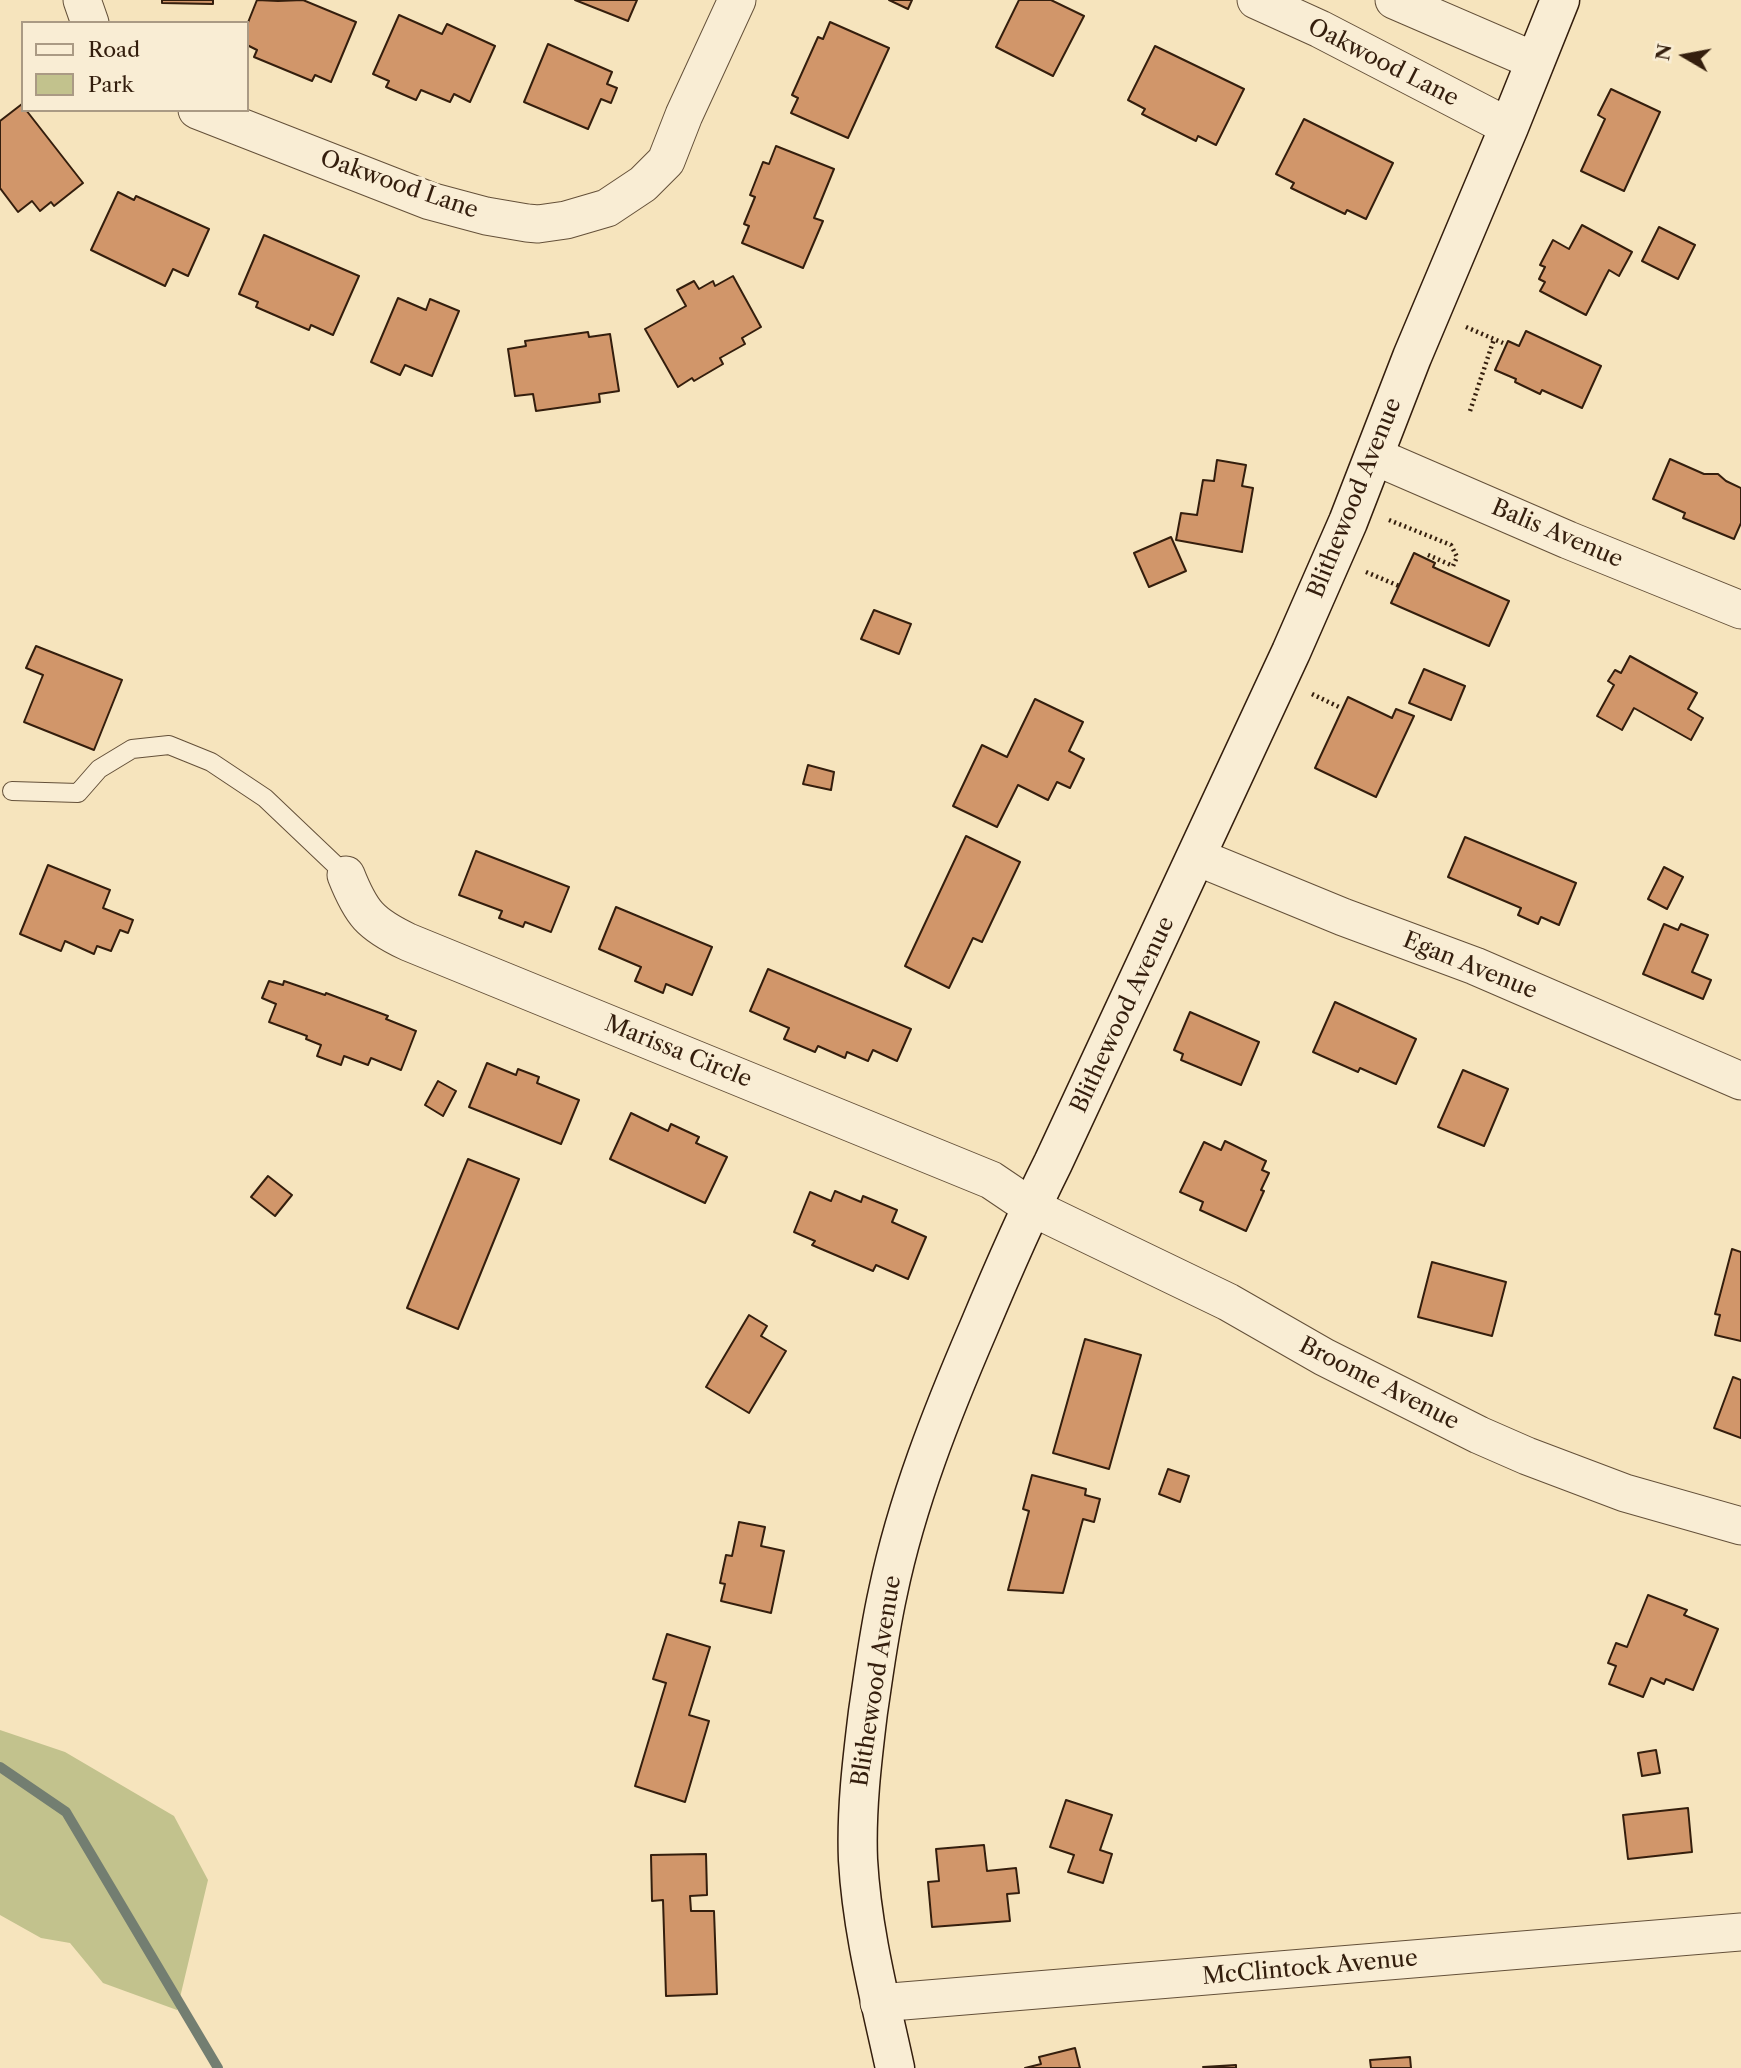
<!DOCTYPE html>
<style>
body{margin:0}
#map{position:relative;width:1741px;height:2068px;overflow:hidden;background:#f6e4bd;font-family:"Libre Caslon Text",serif}
canvas{display:block}
.legend{position:absolute;left:21px;top:21px;width:228px;height:91px;box-sizing:border-box;background:#f9edd4;border:2px solid #aa9a84;margin:0;padding:9px 12px;list-style:none;font-size:21px;color:#341e0d}
.legend li{display:flex;align-items:center;gap:14px;height:35px}
.legend b{width:35px;border:2px solid #aa9a84}
.north{position:absolute;left:1650px;top:21px;width:70px;height:70px;-webkit-text-stroke:5px #f9edd4;paint-order:stroke;rotate:280deg;font-size:19px;font-weight:700;line-height:28px;text-align:center;color:#341e0d}
.north::after{content:'';display:block;margin:auto;width:24px;height:32px;background:#341e0d;clip-path:polygon(50% 0,100% 100%,50% 72%,0 100%)}
</style>
<div id="map">
<canvas width="1741" height="2068"></canvas>
<ul class="legend">
<li><b style="height:9px;background:#f9edd4"></b>Road</li>
<li><b style="height:19px;background:#c2c28d"></b>Park</li>
</ul>
<div class="north">N</div>
</div>
<script>
const ctx = document.querySelector('canvas').getContext('2d');
ctx.lineJoin = 'round';
function fillPath(path, color) {
  ctx.fillStyle = color;
  ctx.fill(path, 'evenodd');
}
function stroke(path, color, width, dash) {
  ctx.strokeStyle = color;
  ctx.lineWidth = width;
  ctx.lineCap = dash ? 'butt' : 'round';
  ctx.setLineDash(dash || []);
  ctx.stroke(path);
}
function write(font, color, halo, rows, align = 'center') {
  ctx.font = font + ' "Libre Caslon Text",serif';
  ctx.lineWidth = 7;
  ctx.setLineDash([]);
  ctx.textBaseline = 'middle';
  ctx.strokeStyle = halo;
  ctx.fillStyle = color;
  for (const [text, x, y, turn = 0] of rows) {
    ctx.save();
    ctx.translate(x, y);
    ctx.rotate((+turn || 0) * Math.PI / 180);
    ctx.textAlign = isNaN(turn) ? turn : align;
    if (halo) ctx.strokeText(text, 0, 0);
    ctx.fillText(text, 0, 0);
    ctx.restore();
  }
}
const green = new Path2D(`
 M0,1730L65,1752L174,1816L208,1880L177,2010L103,1983L70,1943L41,1938L0,1915Z`);
const stream = new Path2D(`
 M0,1767L66,1812L218,2068`);
const building = new Path2D(`
 M162,0H213V4L162,3Z
 M257,0L278,1L303,0L356,22L331,82L315,75L312,81L254,57L257,50L247,45V25Z
 M575,0H637L628,21Z
 M889,0H912L908,9Z
 M1019,0H1051L1084,16L1053,76L996,47Z
 M399,15L442,34L447,24L495,46L470,102L454,94L450,102L421,90L416,100L386,87L389,81L373,74Z
 M830,22L889,48L848,138L791,113L798,98L792,95L818,37L823,39Z
 M548,44L612,72L607,84L617,88L611,103L601,99L588,129L524,102Z
 M1155,46L1244,89L1216,145L1198,136L1196,141L1142,114L1145,109L1128,100Z
 M1611,89L1660,112L1624,191L1581,171L1605,119L1598,115Z
 M22,104L23,110H26L83,183L54,206L51,202L40,211L32,201L18,212L0,188V121Z
 M1304,119L1393,163L1366,219L1347,210L1345,214L1291,188L1294,183L1276,174Z
 M776,146L834,169L814,218L823,221L803,268L742,243L749,226L744,224L755,197L750,195L763,162L769,164Z
 M118,192L134,200L136,196L209,229L188,276L173,269L165,286L91,250Z
 M1582,225L1632,252L1619,276L1609,270L1586,315L1540,291L1545,282L1539,279L1545,267L1540,265L1553,240L1569,249Z
 M1659,227L1695,245L1678,279L1642,261Z
 M264,235L359,276L333,335L311,325L309,330L256,307L258,302L239,294Z
 M733,276L761,327L742,338L745,344L720,358L723,364L694,381L692,378L678,387L645,329L686,306L677,290L694,281L699,289L713,281L715,286Z
 M398,298L426,310L430,299L459,311L432,376L405,365L400,375L371,362Z
 M1526,331L1601,366L1582,408L1542,390L1540,394L1515,382L1516,379L1495,370L1508,341L1519,346Z
 M588,332L589,337L610,334L619,391L599,394L600,402L536,411L533,394L515,396L508,349L526,346L525,341Z
 M1670,459L1704,474H1718L1726,481L1741,488V523L1734,539L1683,518L1685,513L1653,499Z
 M1217,460L1246,465L1242,486L1253,488L1242,552L1176,540L1181,513L1197,515L1203,480L1214,481Z
 M1171,537L1186,571L1149,587L1134,553Z
 M1414,553L1435,563L1433,567L1509,601L1489,646L1391,603Z
 M874,610L911,624L899,654L861,639Z
 M36,646L122,680L94,750L24,722L43,675L26,668Z
 M1630,656L1697,693L1688,709L1703,718L1691,740L1634,708L1622,730L1597,716L1614,685L1608,681L1615,670L1621,673Z
 M1424,669L1465,686L1451,720L1409,703Z
 M1348,697L1392,718L1396,709L1414,716L1376,797L1315,768Z
 M1035,699L1083,722L1069,751L1084,759L1070,788L1057,782L1048,800L1018,785L997,827L953,806L982,745L1007,757Z
 M808,765L834,772L831,790L803,784Z
 M966,836L1020,862L982,942L973,938L949,988L905,966Z
 M1465,837L1576,883L1559,925L1541,917L1538,924L1518,915L1521,908L1448,877Z
 M476,851L569,887L551,932L525,922L523,927L499,918L502,911L459,895Z
 M48,865L110,890L103,908L133,920L128,933L120,930L111,951L97,946L94,954L65,941L61,951L20,934Z
 M1664,867L1683,877L1667,909L1648,899Z
 M616,907L712,947L692,995L666,984L663,993L635,981L641,967L599,949Z
 M1664,924L1678,930L1681,924L1708,935L1692,972L1711,980L1703,999L1643,974Z
 M768,969L911,1029L897,1061L873,1050L868,1061L847,1052L845,1058L818,1046L815,1052L784,1039L789,1028L750,1011Z
 M269,981L283,985L284,981L325,995L326,993L388,1016L386,1019L416,1031L401,1070L371,1058L368,1065L344,1056L341,1065L317,1056L321,1045L306,1039L307,1036L269,1022L276,1004L262,998Z
 M1335,1002L1416,1039L1396,1084L1360,1068L1358,1072L1313,1052Z
 M1190,1012L1259,1042L1241,1085L1181,1060L1183,1054L1174,1050Z
 M487,1063L516,1075L518,1069L539,1077L537,1083L579,1100L561,1144L469,1107Z
 M1463,1070L1508,1089L1484,1146L1438,1127Z
 M438,1081L456,1091L443,1116L425,1105Z
 M631,1113L668,1131L671,1124L699,1137L696,1143L727,1157L705,1203L610,1159Z
 M1225,1141L1266,1161L1262,1170L1269,1173L1261,1190L1264,1191L1246,1231L1200,1210L1203,1202L1180,1192L1204,1142L1221,1150Z
 M468,1159L519,1179L458,1329L407,1308Z
 M268,1176L292,1195L275,1216L251,1197Z
 M835,1191L861,1202L863,1196L897,1210L892,1222L926,1237L908,1279L876,1265L873,1271L812,1245L815,1241L794,1232L810,1192L831,1201Z
 M1732,1249L1741,1252V1341L1715,1335L1720,1315L1715,1314Z
 M1432,1262L1506,1282L1492,1336L1418,1317Z
 M749,1315L767,1326L761,1336L786,1351L749,1413L706,1387Z
 M1085,1339L1141,1355L1109,1469L1053,1453Z
 M1733,1377L1741,1380V1438L1714,1428Z
 M1168,1469L1189,1476L1180,1502L1159,1494Z
 M1032,1475L1086,1489L1085,1495L1100,1499L1094,1522L1083,1519L1063,1593L1008,1590L1029,1511L1023,1509Z
 M739,1522L765,1527L761,1546L784,1551L771,1613L721,1601L725,1584L720,1583L726,1555L732,1556Z
 M1648,1595L1687,1610L1684,1615L1718,1629L1693,1690L1666,1679L1664,1684L1651,1678L1643,1697L1609,1684L1616,1666L1608,1663L1616,1643L1627,1647Z
 M667,1634L710,1647L689,1715L709,1721L685,1802L635,1786L666,1683L653,1679Z
 M1656,1750L1660,1773L1642,1776L1638,1753Z
 M1066,1800L1112,1815L1100,1850L1112,1854L1103,1883L1068,1872L1074,1855L1050,1847Z
 M1688,1808L1692,1852L1628,1859L1623,1815Z
 M984,1845L987,1871L1016,1868L1019,1893L1007,1894L1010,1921L932,1927L928,1882L939,1881L936,1849Z
 M706,1854L707,1895L690,1896L691,1911H714L717,1994L666,1996L663,1900L652,1901L651,1855Z
 M1075,2048L1080,2068H1025L1041,2064L1039,2057Z
 M1410,2057L1411,2068H1371L1370,2060Z
 M1236,2065V2068L1203,2067Z`);
const path = new Path2D(`
 M1466,327L1503,343
 M1470,411L1494,339
 M1389,520L1451,545L1457,557L1453,566L1426,554
 M1366,572L1399,586
 M1312,694L1339,707`);
const lane = new Path2D(`
 M12,791L78,793L99,769L132,749L169,745L211,762L265,798L346,875`);
const street = new Path2D(`
 M82,0L90,23
 M1256,0L1320,29L1509,127
 M1394,0L1535,61
 M197,110L430,201L486,216L527,223L538,224L566,220L607,208L643,184L666,161L684,115L737,0
 M1374,456L1568,540L1741,610
 M1197,857L1343,917L1475,966L1741,1081
 M346,875C361,913 370,924 408,942L991,1180L1031,1207L1228,1302L1324,1357L1479,1435L1527,1456L1625,1493L1741,1526
 M879,2003L1741,1932`);
const secondary = new Path2D(`
 M895,2068C880,1999 862,1931 858,1860C856,1811 862,1761 868,1712C874,1672 879,1632 888,1592C907,1501 942,1413 979,1327C1002,1272 1026,1217 1053,1163L1291,652L1348,522L1412,357L1509,127L1560,0`);
const streetNames = [
 ["Oakwood Lane",1383,63,27],
 ["Oakwood Lane",399,185,19],
 ["Blithewood Avenue",1355,498,-68],
 ["Balis Avenue",1557,534,23],
 ["Egan Avenue",1470,966,22],
 ["Blithewood Avenue",1123,1015,-65],
 ["Marissa Circle",678,1052,22],
 ["Broome Avenue",1379,1384,27],
 ["Blithewood Avenue",877,1681,-81],
 ["McClintock Avenue",1310,1968,-5]
];
fillPath(green, '#c2c28d');
stroke(stream, '#737e71', 10);
fillPath(building, '#d1966a');
stroke(building, '#341e0d', 2);
stroke(lane, '#645039', 20);
stroke(street, '#645039', 39);
stroke(secondary, '#341e0d', 41);
stroke(path, '#341e0d', 4.5, [2, 3.5]);
stroke(lane, '#f9edd4', 18);
stroke(street, '#f9edd4', 37);
stroke(secondary, '#f9edd4', 38);
write('23px', '#341e0d', '#f9edd4', streetNames);
</script>
